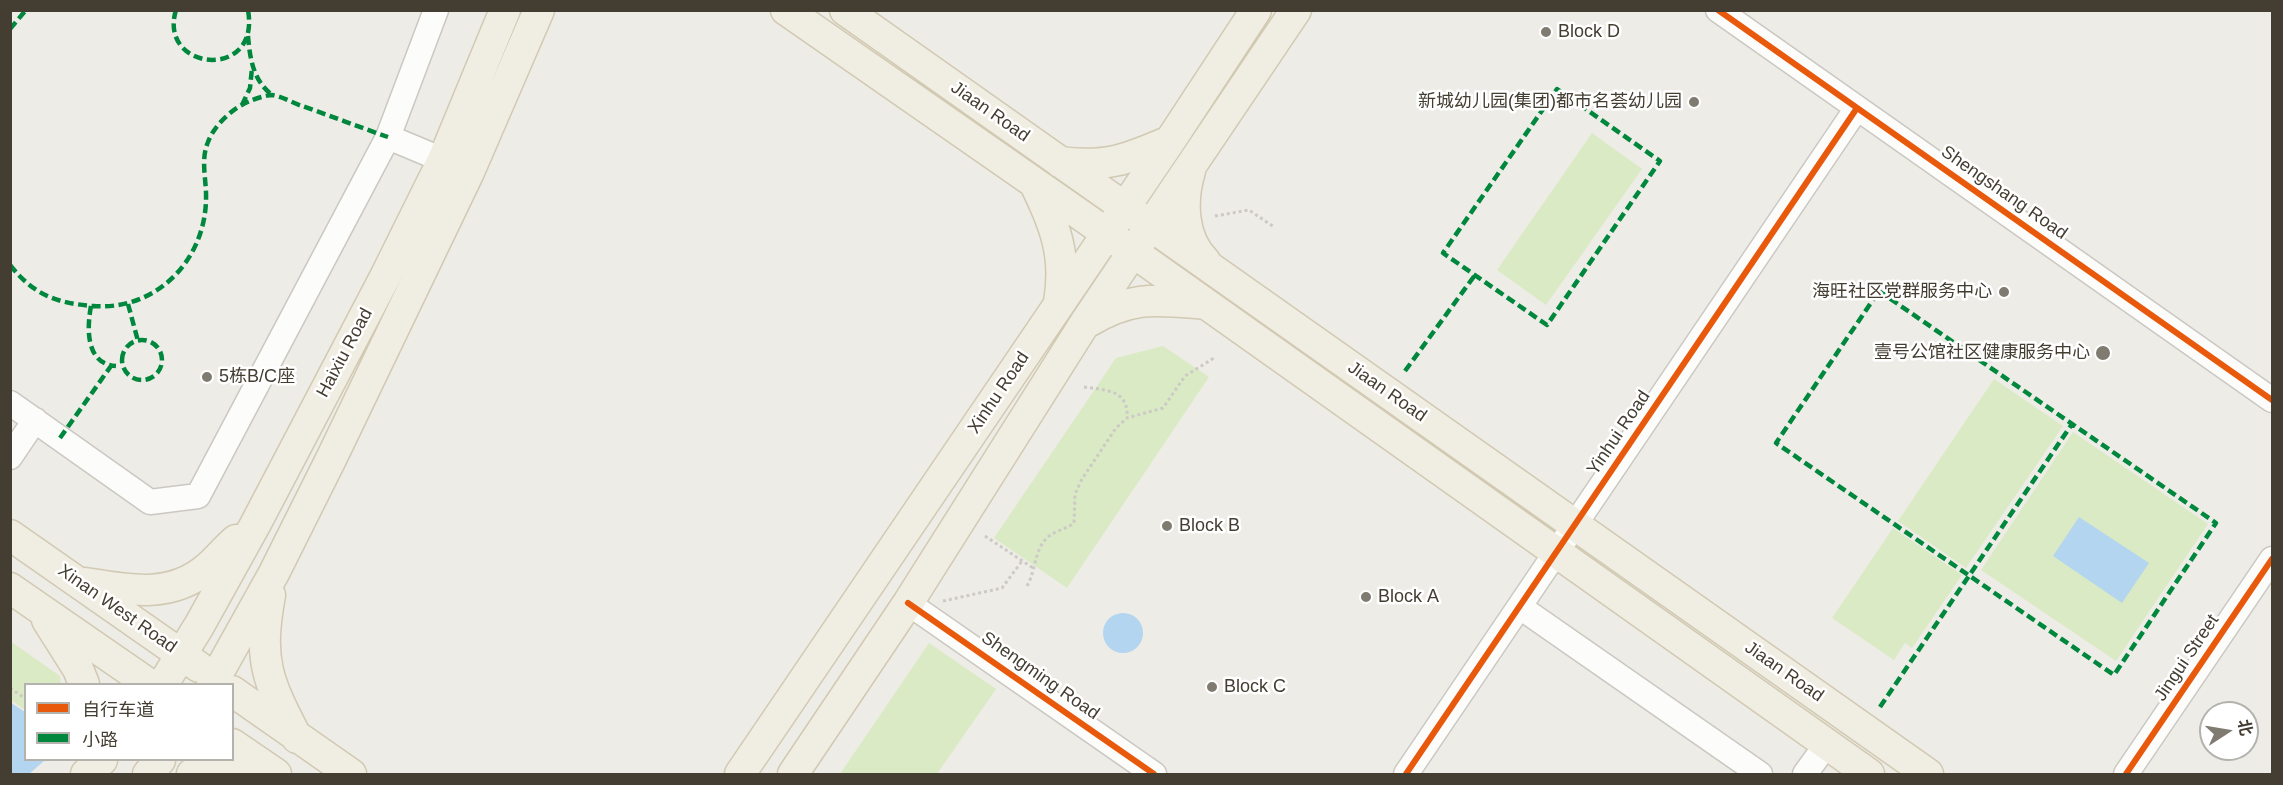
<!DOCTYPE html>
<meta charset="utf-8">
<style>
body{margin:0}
#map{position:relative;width:2283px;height:785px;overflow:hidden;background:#eeece6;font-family:Helvetica,"Noto Sans SC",sans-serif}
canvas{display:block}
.frame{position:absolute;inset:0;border:12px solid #443e32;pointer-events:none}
.legend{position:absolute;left:24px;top:683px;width:210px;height:78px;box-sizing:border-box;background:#fff;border:2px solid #b4b2ad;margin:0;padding:8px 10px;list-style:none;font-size:18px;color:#443e32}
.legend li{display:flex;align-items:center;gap:12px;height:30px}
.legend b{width:30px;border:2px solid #b4b2ad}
.north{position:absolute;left:2199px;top:701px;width:60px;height:60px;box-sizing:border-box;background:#fff;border:2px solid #b4b2ad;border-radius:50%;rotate:78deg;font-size:16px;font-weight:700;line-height:24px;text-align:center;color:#443e32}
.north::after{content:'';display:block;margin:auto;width:21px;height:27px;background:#807b71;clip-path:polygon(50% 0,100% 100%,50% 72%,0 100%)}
</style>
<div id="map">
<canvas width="2283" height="785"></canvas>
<div class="frame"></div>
<ul class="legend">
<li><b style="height:8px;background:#e8590c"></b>自行车道</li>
<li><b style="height:8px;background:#00873e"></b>小路</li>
</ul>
<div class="north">北</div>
</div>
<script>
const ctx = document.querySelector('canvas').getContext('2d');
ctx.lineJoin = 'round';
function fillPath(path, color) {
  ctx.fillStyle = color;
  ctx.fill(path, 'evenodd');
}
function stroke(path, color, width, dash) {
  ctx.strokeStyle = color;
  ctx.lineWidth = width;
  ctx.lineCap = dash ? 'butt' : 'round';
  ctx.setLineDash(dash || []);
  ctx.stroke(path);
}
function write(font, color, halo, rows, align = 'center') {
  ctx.font = font + ' Helvetica,"Noto Sans SC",sans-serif';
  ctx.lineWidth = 5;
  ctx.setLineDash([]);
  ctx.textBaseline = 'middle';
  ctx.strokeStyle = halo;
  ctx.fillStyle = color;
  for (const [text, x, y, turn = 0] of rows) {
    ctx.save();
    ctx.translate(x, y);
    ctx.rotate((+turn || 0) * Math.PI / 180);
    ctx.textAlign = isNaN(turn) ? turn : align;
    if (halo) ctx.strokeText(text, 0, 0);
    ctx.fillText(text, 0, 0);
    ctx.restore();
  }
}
const green = new Path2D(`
 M1592,133L1642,169L1546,305L1497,270Z
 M1163,346L1209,377L1067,588L994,538L1116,358Z
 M1994,379L2063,426L1966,568L1898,521Z
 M2073,432L2208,524L2116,661L1981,570Z
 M1893,528L1962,575L1912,648L1905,643L1894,660L1832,618Z
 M10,641L60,676L61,684H26L25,710L11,700Z
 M929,643L996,689L937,774H840Z`);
const water = new Path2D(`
 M2079,517L2149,563L2122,603L2053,556Z
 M1103 633a20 20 0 1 1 40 0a20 20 0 1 1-40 0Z
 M10,702L25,712L26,760H94L115,774H11Z`);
const pier = new Path2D(`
 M45,760H97L118,774H29Z`);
const path = new Path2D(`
 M1215,216L1249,210L1274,227
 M1084,387C1106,390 1129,390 1127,418
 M985,536L1033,568
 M1027,586C1036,571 1034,549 1048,537C1056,530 1065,530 1074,523L1075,494L1082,479L1116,428L1127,418L1163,408L1185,376L1214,358
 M943,601L1002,588L1022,561
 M10,688L26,699`);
const minor = new Path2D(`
 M1718,10L2272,400
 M388,137L443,160
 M10,403L150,502L198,496L388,137L436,10
 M10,457L35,420
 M908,603L1154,774
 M1520,607L1760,774
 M1406,774L1857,108
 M1805,774L1826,745
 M2126,774L2272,559`);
const major = new Path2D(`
 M786,10L1085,218L1869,774
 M845,10L1928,774
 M1060,162C1107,168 1128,159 1170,141
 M1190,171C1181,201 1182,238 1205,261
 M1035,184C1055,225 1067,256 1059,302
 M1088,322C1133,295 1156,300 1206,304
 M10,535L199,667
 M85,583C128,590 170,599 206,569C217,560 225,549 236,540
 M10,588L149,684
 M270,595C258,661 267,680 297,738
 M47,620L78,669L84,684
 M163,684L199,626L255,525L385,277L443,160L505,10
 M212,684L274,573L332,457L469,172L539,10
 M232,691L351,774
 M232,744L276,774
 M86,774L102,760
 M148,774L160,760
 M192,774L211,772L241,774
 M740,774L1170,141L1256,10
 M793,774L908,603L1085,323L1296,10`);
const quiet = new Path2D(`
 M176,10C157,71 261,82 248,10
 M10,29L26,10
 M248,36C250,59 253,80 272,95
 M1557,89L1660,161L1547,325L1443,253Z
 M242,105L250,88L252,68
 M10,265C34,295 56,303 93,306C155,311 204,262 206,201C207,181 200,161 208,142C214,125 234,107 250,101C255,99 266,95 272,95C281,96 293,103 302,106C331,116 359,127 388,137
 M1879,291L2216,523L2114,675L1776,443Z
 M128,304L138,341
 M91,306C87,327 85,364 116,366
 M122 360a20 20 0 1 1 40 0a20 20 0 1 1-40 0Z
 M1405,371L1475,275
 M60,438L111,366
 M1880,707L2072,424`);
const cycleway = new Path2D(`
 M1718,10L2272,400
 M908,603L1154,774
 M1406,774L1857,108
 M2126,774L2272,559`);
const markers = [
 [1546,32,6,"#807b71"],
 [1694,102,6,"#807b71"],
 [2004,292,6,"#807b71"],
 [2103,353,8,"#807b71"],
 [207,377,6,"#807b71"],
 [1167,526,6,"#807b71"],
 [1366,597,6,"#807b71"],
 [1212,687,6,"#807b71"]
];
const poiNames = [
 ["Block D",1558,32],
 ["新城幼儿园(集团)都市名荟幼儿园",1682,102,"right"],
 ["海旺社区党群服务中心",1992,292,"right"],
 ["壹号公馆社区健康服务中心",2090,353,"right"],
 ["5栋B/C座",219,377],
 ["Block B",1179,526],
 ["Block A",1378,597],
 ["Block C",1224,687]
];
const streetNames = [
 ["Jiaan Road",990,112,35],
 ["Shengshang Road",2004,193,35],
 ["Haixiu Road",345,353,-62],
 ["Jiaan Road",1387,392,35],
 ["Xinhu Road",999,393,-56],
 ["Yinhui Road",1619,433,-56],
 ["Xinan West Road",117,609,35],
 ["Jingui Street",2187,658,-56],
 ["Jiaan Road",1784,672,35],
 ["Shengming Road",1040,676,35]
];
fillPath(green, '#daeac4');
fillPath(water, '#b3d5ef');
fillPath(pier, '#eeece6');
stroke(minor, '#cbc8c2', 27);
stroke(major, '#d1c9b2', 33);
stroke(path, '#cdcac6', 3, [3, 3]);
stroke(minor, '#fcfcfb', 24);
stroke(major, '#f0ede2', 30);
stroke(quiet, '#00873e', 4.5, [9, 4.5]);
stroke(cycleway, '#e8590c', 6);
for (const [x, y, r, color] of markers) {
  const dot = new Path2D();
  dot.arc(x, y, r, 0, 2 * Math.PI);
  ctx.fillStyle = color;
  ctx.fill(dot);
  stroke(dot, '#fff', 2);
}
write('18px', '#443e32', '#fff', poiNames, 'left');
write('18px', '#443e32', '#fff', streetNames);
</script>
